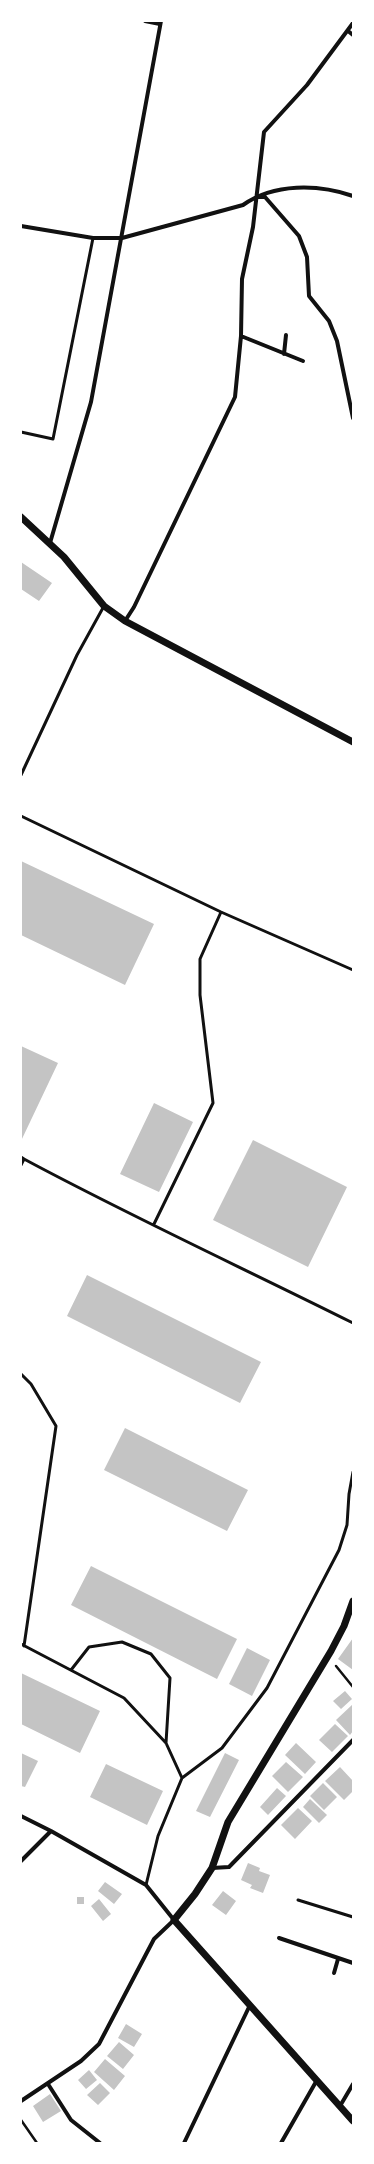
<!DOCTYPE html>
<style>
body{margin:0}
#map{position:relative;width:374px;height:2164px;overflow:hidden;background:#fff;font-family:Arial,sans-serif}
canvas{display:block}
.frame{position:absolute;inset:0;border:22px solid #fff;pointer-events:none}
</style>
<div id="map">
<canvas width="374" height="2164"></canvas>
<div class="frame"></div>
</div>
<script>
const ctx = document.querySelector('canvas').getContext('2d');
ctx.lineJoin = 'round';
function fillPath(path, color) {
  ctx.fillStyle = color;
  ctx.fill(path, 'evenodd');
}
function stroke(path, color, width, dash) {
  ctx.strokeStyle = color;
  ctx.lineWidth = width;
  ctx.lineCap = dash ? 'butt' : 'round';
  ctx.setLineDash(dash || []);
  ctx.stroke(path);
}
const building = new Path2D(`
 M21,562L52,583L39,601L21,589Z
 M21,861L154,924L125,985L21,935Z
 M21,1046L58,1063L21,1141Z
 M154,1103L193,1122L159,1192L120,1174Z
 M253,1140L347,1187L308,1267L213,1220Z
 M87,1275L261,1362L240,1403L67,1316Z
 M125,1428L248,1490L227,1531L104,1470Z
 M91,1566L237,1639L217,1679L71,1605Z
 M353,1638V1670L338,1659Z
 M247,1648L270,1660L252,1696L229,1684Z
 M21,1673L100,1711L80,1753L21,1724Z
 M345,1691L352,1699L341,1709L333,1701Z
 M353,1704V1731L350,1735L336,1720Z
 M335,1724L348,1736L332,1752L319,1740Z
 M296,1743L316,1762L305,1774L285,1755Z
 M21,1753L38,1761L25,1787L21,1786Z
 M225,1753L239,1760L210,1817L196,1811Z
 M286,1762L303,1777L288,1792L272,1776Z
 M106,1764L163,1791L147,1825L90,1797Z
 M340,1767L353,1781V1791L344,1800L325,1781Z
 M323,1783L337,1797L324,1810L310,1796Z
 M277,1788L286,1796L268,1815L260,1807Z
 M310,1799L327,1815L319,1823L303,1807Z
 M298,1808L312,1821L295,1839L281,1825Z
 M248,1863L260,1868L259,1871L270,1875L263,1893L250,1888L252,1885L241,1880Z
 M105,1882L122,1894L114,1904L98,1891Z
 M223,1891L236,1901L226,1915L212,1905Z
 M77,1897H84V1904H77Z
 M99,1899L111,1914L103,1921L91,1906Z
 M126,2024L142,2034L134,2047L118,2038Z
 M119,2042L134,2055L123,2069L107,2056Z
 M105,2059L125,2076L114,2090L94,2072Z
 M89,2070L97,2080L86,2089L78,2080Z
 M100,2083L110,2093L98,2105L87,2095Z
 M50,2094L61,2111L43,2122L33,2106Z`);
const path = new Path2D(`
 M336,1666L353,1687
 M21,2120L37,2143`);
const service = new Path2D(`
 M21,432L53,439L93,238
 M21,775L77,655L104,606
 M21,816L221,912L353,970
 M21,1157L24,1159L21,1165
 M24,1159C132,1217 243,1268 353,1323
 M154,1224L213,1103L200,995V959L221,912
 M21,1374L31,1384L56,1426L24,1646
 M21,1644L124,1698L166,1743L182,1778L158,1836L146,1885
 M71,1670L89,1647L122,1642L151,1654L170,1678L166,1743
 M182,1778L222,1748L267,1688L339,1550L347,1525L349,1494L353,1472
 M298,1900L353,1917`);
const minor = new Path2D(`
 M145,21L160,24
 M348,31L353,35
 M257,197H265L299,236L307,257L309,296L329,321L337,341L353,418
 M21,226L93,238H122L243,205C274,183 318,184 353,196
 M241,336L303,361
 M284,354L286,335
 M50,543L91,402L161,21
 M125,621L134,607L235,397L241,336L242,279L253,227L264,132L307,85L353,23
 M21,1816L51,1831L146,1885L174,1920L154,1939L99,2044L81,2061L21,2101
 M21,1861L51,1831
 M212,1868L229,1867L353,1740
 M279,1938L353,1963
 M334,1973L338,1959
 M48,2084L71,2120L100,2143
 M340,2106L353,2084
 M184,2143L250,2005
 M281,2143L317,2080`);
const tertiary = new Path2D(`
 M21,517L64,557L104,606L125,621L353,742
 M353,1601L344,1626L331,1651L228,1822L212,1868L195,1894L174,1920L353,2121`);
fillPath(building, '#c4c4c4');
stroke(path, '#111', 2.5);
stroke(service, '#111', 3);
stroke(minor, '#111', 4);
stroke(tertiary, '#111', 7);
</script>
